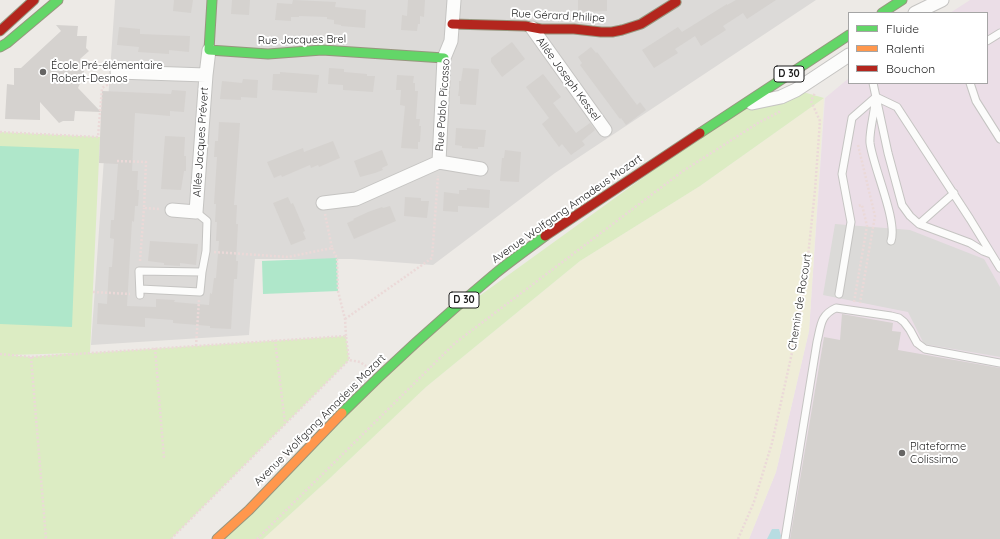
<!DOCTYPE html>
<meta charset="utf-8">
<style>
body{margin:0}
#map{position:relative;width:1000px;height:539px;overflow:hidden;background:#edeae6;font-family:Quicksand,sans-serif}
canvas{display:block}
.legend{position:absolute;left:848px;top:12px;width:140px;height:72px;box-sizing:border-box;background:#fff;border:1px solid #a5a5a5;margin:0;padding:5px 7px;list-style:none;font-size:12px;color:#1e1e1e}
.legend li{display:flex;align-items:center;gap:8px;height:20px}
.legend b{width:20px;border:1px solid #a5a5a5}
</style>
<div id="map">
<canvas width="1000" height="539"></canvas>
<ul class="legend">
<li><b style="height:5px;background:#63d668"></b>Fluide</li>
<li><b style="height:5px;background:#ff974d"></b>Ralenti</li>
<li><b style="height:5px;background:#b3261e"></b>Bouchon</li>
</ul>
</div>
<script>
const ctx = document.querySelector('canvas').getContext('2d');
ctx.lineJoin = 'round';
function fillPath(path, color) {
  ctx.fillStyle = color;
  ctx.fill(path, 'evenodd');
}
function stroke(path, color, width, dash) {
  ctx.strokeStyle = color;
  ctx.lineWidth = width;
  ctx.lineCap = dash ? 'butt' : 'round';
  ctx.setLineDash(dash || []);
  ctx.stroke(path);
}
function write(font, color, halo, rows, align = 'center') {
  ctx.font = font + ' Quicksand,sans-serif';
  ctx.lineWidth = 4;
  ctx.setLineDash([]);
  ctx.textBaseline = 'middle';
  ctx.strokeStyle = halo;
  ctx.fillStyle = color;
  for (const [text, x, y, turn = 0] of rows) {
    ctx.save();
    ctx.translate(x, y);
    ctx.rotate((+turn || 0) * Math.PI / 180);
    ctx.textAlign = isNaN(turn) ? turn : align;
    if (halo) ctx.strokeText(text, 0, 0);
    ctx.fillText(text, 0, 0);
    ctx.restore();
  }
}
const residential = new Path2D(`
 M115,0H816L555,173L433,265L352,259H255L249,335L91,345Z`);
const industrial = new Path2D(`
 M970,0H1000V539H749L776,472L809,331L825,98L849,78V83H987V13H950Z`);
const religious = new Path2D(`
 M835,224L910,230L984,259L1000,287V357L924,344L908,312L823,295Z`);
const farmland = new Path2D(`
 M824,98L809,331L776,472L749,539H263L329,479L426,387L580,261L700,186Z`);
const grass = new Path2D(`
 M796,90L824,98L700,186L580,261L426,387L329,479L263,539H217L417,341L745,104Z
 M0,132L100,137L90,353L346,336L349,360L171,539H0ZM76,353L31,357L10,355H11Z`);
const pitch = new Path2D(`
 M0,146L79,149L72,327L0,324Z
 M337,258L338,291L263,294L262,261Z`);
const water = new Path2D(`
 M772,529H779L781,536L780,539H767Z`);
const building = new Path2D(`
 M174,0H193L191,13L173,11Z
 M232,0H250L249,15L231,14Z
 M293,0L336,2L335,7L366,10L365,28L341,26V25L334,24V20L327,19V17L299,16V17H291V21L275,20L277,3L292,4Z
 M408,0H425L424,17L420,16V24H418L417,31L401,30L402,15L407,16Z
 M578,0H607V11L578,12Z
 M736,0H776L747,19L743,13L723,26L726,30L701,46L695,36L675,49L678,53L654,68L642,50L678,27L682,32L727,4V5Z
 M56,25L78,26L77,36H87L86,48L89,51L80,59L84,69V75L78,88L101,112L102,91L171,94L172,90L186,91L184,112L170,111V116L135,113L132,171H138L137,190H139L138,206H135L134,222L132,221L127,306L156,307V299L175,300L174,302L209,305L210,293L212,294L214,278H216L219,241H216L217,222H215L216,204H214L217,157H214L215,141H218L219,122L240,123L234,205H237L236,224H238L236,261H238L237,279H234L231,329L210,328V326L173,323V320L145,318V327L97,324L98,303L107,304L109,267H112L114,239L110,238L111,220H114L118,164L99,163L101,112L75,111L74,121H63L59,123L40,102V120L5,119L7,84L14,85V68H21L61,31Z
 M119,27L140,29V34L190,36L189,52L169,50V54L138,52L139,47L117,45Z
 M512,42L525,59L502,77L491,62V58Z
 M591,47L596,53L597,52L637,105L640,102L646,110L626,125L621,118L620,119L580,65L582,63L578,57Z
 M329,68L344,69V72L367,74V76H375L373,92L343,90V85L328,84Z
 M463,68L479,69L476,105L460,104V96H458L459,89V81H461Z
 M280,72L319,75L317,93L272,90L273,74H280Z
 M543,74L561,97L553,103L576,133L590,123L595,130L582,141L585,145L571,155L562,144L559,147L542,124L549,118L526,87Z
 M397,75L414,76L413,83H415V91H418L416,119H420L419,126H421L420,142H418V149L401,148L405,106L400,105L401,90H396Z
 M243,79L258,80L257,98L241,97V100L220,99L222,81L242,83Z
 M456,128L486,130L484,147H478V149L462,148V146L455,145Z
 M165,136L185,137L184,156H186V171H184L181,190L161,189Z
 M333,141L340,158L319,167L318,165L311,168L310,165L282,177L281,175L274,178L267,162L303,148L304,152Z
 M382,150L388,165L382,168L383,170L375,173L360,177L354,161Z
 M505,150L521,152L519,182L500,181L502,158H504Z
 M467,188L490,190L489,208L458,206V212L443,211L444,192L459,194V190H467Z
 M288,197L291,204L293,203L305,231L303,232L306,239L291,245L273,203Z
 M405,197L421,198V201H429L427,218L404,216Z
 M390,206L396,221L354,239L347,223L354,220L353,219L368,212L382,207L383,208Z
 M150,241L198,244L196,265L180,263V266L164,265V263L148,261Z
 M842,314L893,323L892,331L901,332L898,350L1000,368V539H790L824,337L840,340Z`);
const path = new Path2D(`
 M0,132L98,137L102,88L112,82
 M858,145L875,216L860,303
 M117,161L146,162L144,208L160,209
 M332,248L337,258L338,291L345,319L346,336
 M214,252L288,257L332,248L325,214
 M140,261L144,208
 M93,292L130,294
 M854,302L867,226L862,205L858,206
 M345,319L432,258L438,176
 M275,340L285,423
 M196,346L199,300
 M155,348L164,458
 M0,354L31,357L346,336L349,360L360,362L366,366
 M31,357L46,539
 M171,539L349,360
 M257,539L455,343L683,171L758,123L781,111
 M738,539L754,502L772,443L799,321L807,266L815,190L820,121L811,101L815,93`);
const lane = new Path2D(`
 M987,41L1000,33
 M873,83L876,97L897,107L970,219L1000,268
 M970,83L976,101L1000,139
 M876,97L888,153L902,205L910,216L919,224L970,243L983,251L991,254
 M875,103C874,115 869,132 870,143C873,167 898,221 891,241
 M919,224L954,193
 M140,289L200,292L202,272
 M839,294L851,222L842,174L852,118L876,97
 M140,295L139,271L202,272L206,251L207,221L196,212
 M785,539L817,342C821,326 820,315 836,308L891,316L899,318L904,322L910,330L917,343L925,349L1000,363`);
const street = new Path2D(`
 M915,13L942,0
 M532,28L605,130
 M117,72L206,75
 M752,103L781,97L796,90L849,55
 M439,162L444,58L451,41L454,0
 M323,203L356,199L439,162L481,169
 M172,210L196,212L206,75L209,50`);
const fast = new Path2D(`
 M212,0L209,50L268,54L322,50L444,58
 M882,13L902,0
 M0,47L7,43L58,0
 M700,133L849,35
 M342,413C391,364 443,317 496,273C512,260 529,248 545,236`);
const slow = new Path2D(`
 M217,539L249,510L342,413`);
const jam = new Path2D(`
 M452,24L525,26L541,29H574L601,32H612L622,30L641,24L676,2L675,0
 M0,31L34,0
 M545,236L700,133`);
const markers = [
 [43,72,4,"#666564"],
 [902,453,4,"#666564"]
];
const shields = [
 [789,74,30],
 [464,300,30]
];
const shieldNames = [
 ["D 30",789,74],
 ["D 30",464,300]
];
const streetNames = [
 ["Rue Gérard Philipe",558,16,3],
 ["Rue Jacques Brel",302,40,-1],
 ["Allée Joseph Kessel",568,79,54],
 ["Rue Pablo Picasso",443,105,-86],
 ["Allée Jacques Prévert",201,142,-86],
 ["Avenue Wolfgang Amadeus Mozart",567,209,-35],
 ["Chemin de Rocourt",800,302,-81],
 ["Avenue Wolfgang Amadeus Mozart",320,420,-45]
];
const poiNames = [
 ["École Pré-élémentaire",51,66],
 ["Robert-Desnos",51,79],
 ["Plateforme",910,447],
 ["Colissimo",910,460]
];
fillPath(residential, '#dcdad8');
fillPath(industrial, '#ebdee7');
fillPath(religious, '#dbdad8');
fillPath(farmland, '#efedd8');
fillPath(grass, '#dcecc3');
fillPath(pitch, '#afe7ca');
fillPath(water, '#b8dde2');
fillPath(building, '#d5d2cf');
stroke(lane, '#c5c4c2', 9);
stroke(street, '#c5c4c2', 15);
stroke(fast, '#97967e', 11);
stroke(slow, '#97967e', 11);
stroke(jam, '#97967e', 11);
stroke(path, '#ebd9d8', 2.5, [2, 2]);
stroke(lane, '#fcfcfb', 7);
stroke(street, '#fcfcfb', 13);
stroke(fast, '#63d668', 9);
stroke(slow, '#ff974d', 9);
stroke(jam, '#b3261e', 9);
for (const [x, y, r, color] of markers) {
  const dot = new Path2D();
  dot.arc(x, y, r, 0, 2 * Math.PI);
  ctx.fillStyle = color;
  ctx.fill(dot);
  stroke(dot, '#fff', 1.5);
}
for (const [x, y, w] of shields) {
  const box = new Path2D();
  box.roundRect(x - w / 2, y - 8, w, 16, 3);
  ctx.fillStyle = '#fff';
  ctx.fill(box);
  stroke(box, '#1e1e1e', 1);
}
write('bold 10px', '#1e1e1e', null, shieldNames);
write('11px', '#1e1e1e', '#fff', streetNames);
write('11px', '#1e1e1e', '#fff', poiNames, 'left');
</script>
